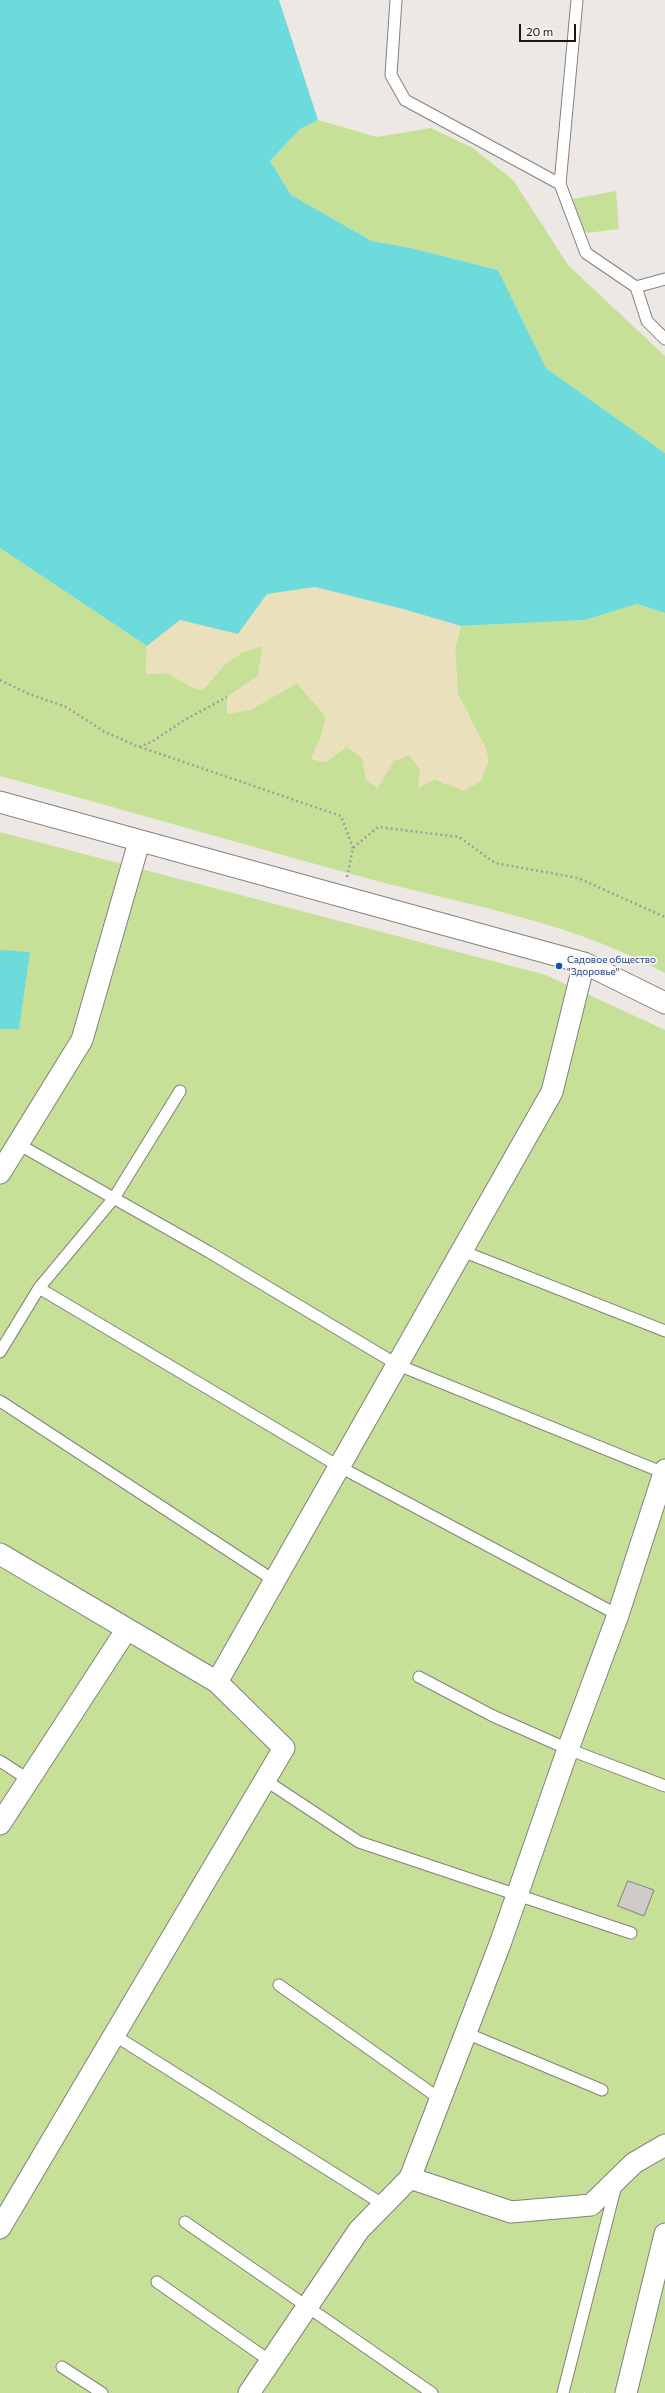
<!DOCTYPE html>
<meta charset="utf-8">
<style>
body{margin:0}
#map{position:relative;width:665px;height:2393px;overflow:hidden;background:#eee8e5;font-family:Commissioner,sans-serif}
canvas{display:block}
.scale{position:absolute;left:519px;top:24px;width:57px;height:18px;box-sizing:border-box;border:2px solid #191816;border-top:0;padding-left:5px;font-size:12px;line-height:14px;white-space:nowrap;color:#191816;-webkit-text-stroke:3px #fbf5f2;paint-order:stroke}
</style>
<div id="map">
<canvas width="665" height="2393"></canvas>
<div class="scale">20 m</div>
</div>
<script>
const ctx = document.querySelector('canvas').getContext('2d');
ctx.lineJoin = 'round';
function fillPath(path, color) {
  ctx.fillStyle = color;
  ctx.fill(path, 'evenodd');
}
function stroke(path, color, width, dash) {
  ctx.strokeStyle = color;
  ctx.lineWidth = width;
  ctx.lineCap = dash ? 'butt' : 'round';
  ctx.setLineDash(dash || []);
  ctx.stroke(path);
}
function write(font, color, halo, rows, align = 'center') {
  ctx.font = font + ' Commissioner,sans-serif';
  ctx.lineWidth = 3.5;
  ctx.setLineDash([]);
  ctx.textBaseline = 'middle';
  ctx.strokeStyle = halo;
  ctx.fillStyle = color;
  for (const [text, x, y, turn = 0] of rows) {
    ctx.save();
    ctx.translate(x, y);
    ctx.rotate((+turn || 0) * Math.PI / 180);
    ctx.textAlign = isNaN(turn) ? turn : align;
    if (halo) ctx.strokeText(text, 0, 0);
    ctx.fillText(text, 0, 0);
    ctx.restore();
  }
}
const green = new Path2D(`
 M318,120L377,137L431,128L473,148L514,181L568,265L665,356V453L546,368L498,270L411,248L372,241L291,195L270,161L300,129Z
 M616,191L619,229L587,233L562,201Z
 M0,548L147,646L146,674L167,673L192,687L203,690L225,664L243,652L263,645L258,676L227,697L281,692L297,683L326,717L320,739L311,759L326,762L347,746L363,758L366,779L377,788L394,761L409,755L420,769L418,788L435,779L447,785L470,716L458,695L455,649L461,626L585,620L637,604L665,613V973C575,923 475,907 377,881C251,847 126,810 0,776Z
 M0,832L546,975L665,1030V2393H585L586,2389L584,2393H0Z`);
const sand = new Path2D(`
 M315,587L403,609L461,626L455,649L458,695L485,746L489,760L481,781L464,791L435,779L418,788L420,769L409,755L394,761L377,788L366,779L362,758L347,747L326,762L311,759L320,739L326,717L297,683L251,710L227,714V697L258,676L263,646L243,652L225,664L203,690L192,687L167,673L146,674L147,646L180,620L238,634L267,594Z`);
const water = new Path2D(`
 M0,0H279L318,120L300,129L270,161L291,195L372,241L411,248L498,270L546,368L665,453V613L637,604L585,620L461,626L403,609L315,587L267,594L238,634L180,620L147,646L0,548Z
 M0,950L30,952L19,1029H0Z`);
const building = new Path2D(`
 M628,1881L654,1890L644,1916L618,1906Z`);
const path = new Path2D(`
 M0,680L29,694L66,707L105,732L139,747L153,741L183,721L227,697
 M140,747L341,816L353,848
 M347,877L353,848L378,827L459,837L495,863L578,878L665,917`);
const lane = new Path2D(`
 M396,0L391,75L405,100L560,184L586,253L636,287
 M560,184L577,0
 M665,279L636,287L647,321L665,339
 M18,1144L209,1252L398,1365L664,1473
 M462,1251L665,1331
 M39,1288L340,1467L618,1615
 M0,1352L39,1288L114,1198L180,1091
 M0,1401L275,1581
 M419,1677L493,1716L568,1749L665,1786
 M0,1761L29,1780
 M265,1780L359,1842L631,1933
 M279,1985L440,2099
 M466,2033L602,2090
 M114,2035L384,2205
 M185,2222L432,2393
 M157,2282L270,2361
 M62,2367L102,2393
 M563,2393L616,2185`);
const street = new Path2D(`
 M0,802L584,963L665,1003
 M0,1173L82,1040L139,842
 M0,1554L217,1682L284,1748L0,2228
 M217,1682L552,1092L584,963
 M0,1824L127,1629
 M410,2178L500,1944L568,1749L618,1615L665,1470
 M249,2393L359,2230L410,2178L511,2212L591,2205L634,2163L665,2145
 M626,2393L665,2234`);
const markers = [
 [559,966,4,"#1a4fb4"]
];
const transitNames = [
 ["Садовое общество",567,960],
 ["\"Здоровье\"",567,972]
];
fillPath(green, '#c7e098');
fillPath(sand, '#eae0bb');
fillPath(water, '#6ddbdb');
fillPath(building, '#d0cbc8');
stroke(building, '#86817e', 1);
stroke(lane, '#85807d', 13);
stroke(street, '#85807d', 23);
stroke(path, '#a19d9b', 2.5, [2, 3]);
stroke(lane, '#fff', 11);
stroke(street, '#fff', 21);
for (const [x, y, r, color] of markers) {
  const dot = new Path2D();
  dot.arc(x, y, r, 0, 2 * Math.PI);
  ctx.fillStyle = color;
  ctx.fill(dot);
  stroke(dot, '#fbf5f2', 1.5);
}
write('10px', '#164399', '#fbf5f2', transitNames, 'left');
</script>
